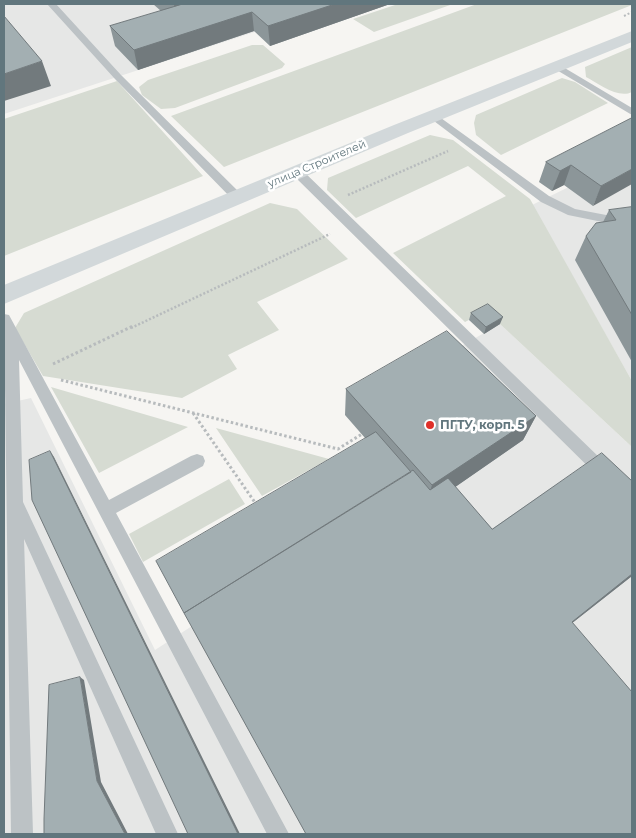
<!DOCTYPE html>
<meta charset="utf-8">
<style>
body{margin:0}
#map{position:relative;width:636px;height:838px;overflow:hidden;background:#f6f5f2;font-family:Montserrat,sans-serif}
canvas{display:block}
.frame{position:absolute;inset:0;border:5px solid #61767d;pointer-events:none}
</style>
<div id="map">
<canvas width="636" height="838"></canvas>
<div class="frame"></div>
</div>
<script>
const ctx = document.querySelector('canvas').getContext('2d');
ctx.lineJoin = 'round';
function fillPath(path, color) {
  ctx.fillStyle = color;
  ctx.fill(path, 'evenodd');
}
function stroke(path, color, width, dash) {
  ctx.strokeStyle = color;
  ctx.lineWidth = width;
  ctx.lineCap = dash ? 'butt' : 'round';
  ctx.setLineDash(dash || []);
  ctx.stroke(path);
}
function write(font, color, halo, rows, align = 'center') {
  ctx.font = font + ' Montserrat,sans-serif';
  ctx.lineWidth = 5;
  ctx.setLineDash([]);
  ctx.textBaseline = 'middle';
  ctx.strokeStyle = halo;
  ctx.fillStyle = color;
  for (const [text, x, y, turn = 0] of rows) {
    ctx.save();
    ctx.translate(x, y);
    ctx.rotate((+turn || 0) * Math.PI / 180);
    ctx.textAlign = isNaN(turn) ? turn : align;
    if (halo) ctx.strokeText(text, 0, 0);
    ctx.fillText(text, 0, 0);
    ctx.restore();
  }
}
const built = new Path2D(`
 M4,4H340L4,114Z
 M632,156V381L532,205Z
 M500,324L632,447V834H4V404L31,398L155,650L192,626L440,358Z`);
const green = new Path2D(`
 M398,4H453L374,32L353,19Z
 M477,4L632,5L224,167L171,116Z
 M252,45H263L285,64L282,68L175,108L161,109L142,95L139,87L148,80Z
 M632,47V92C618,99 599,84 586,77L585,67Z
 M562,78L575,82L608,103L501,155L476,135L474,123L476,115Z
 M117,81L203,176L4,256V119Z
 M430,135L453,140L530,199L632,381V447L486,311L465,322L393,253L506,196L468,166L356,218L327,190L328,178Z
 M270,203L297,209L348,259L257,302L279,330L228,355L237,369L182,398L43,376L15,328L24,313Z
 M51,387L188,427L99,473Z
 M216,428L329,459L262,496Z
 M229,479L245,504L143,562L129,534Z`);
const pathFar2 = new Path2D(`
 M624,16L632,12`);
const pathFar1 = new Path2D(`
 M348,195L448,151
 M131,328L330,234`);
const path = new Path2D(`
 M53,364L133,326
 M61,380L338,449L362,434
 M193,413L256,504`);
const service = new Path2D(`
 M47,4H56L121,75L242,195L244,198L242,201H234L115,79Z
 M558,64L632,108V115L555,69V65Z
 M434,113L549,196L575,209L632,220V228L568,215L541,202L430,118L429,116Z
 M298,169L302,170L632,489V506L626,504L294,176L292,173L294,170Z
 M4,314L9,315L109,500L191,456L197,454L203,456L205,461L203,466L116,513L289,834H267L19,360L23,502L178,834H156L24,539L33,834H11Z`);
const primary = new Path2D(`
 M632,31V42L408,133L4,304V285L394,125Z`);
const wall = new Path2D(`
 M153,4H390L270,46L254,31L138,70L115,46L110,26L161,11Z
 M632,118L593,206L564,185L552,191L539,182L546,162Z
 M632,207V362L575,260L586,236L603,222L609,210Z
 M471,313L500,324L484,334L469,320Z
 M346,389L536,416L523,440L455,487L492,529L632,481V576L572,623L365,438L345,415Z`);
const shadedWall = new Path2D(`
 M174,4H247L177,26Z
 M335,4H390L270,46L268,26Z
 M252,12L254,31L138,70L134,50Z
 M42,61L51,86L4,101V74Z
 M571,165L564,185L552,191L560,171Z
 M632,169V184L593,206L601,186Z
 M503,317L500,324L484,334L486,327Z
 M536,416L523,440L425,508L432,485Z
 M50,451L54,457L240,834H238Z
 M632,574V576L557,635L572,622Z
 M80,677L84,680L101,782L128,834H125L97,781Z`);
const building = new Path2D(`
 M183,4H335L268,26L252,12L134,50L110,26Z
 M4,16L42,61L4,74Z
 M632,118V169L601,186L571,165L560,171L546,162Z
 M632,207V315L586,236L596,223L616,220L609,210Z
 M488,304L503,317L486,327L471,313Z
 M447,331L536,416L432,485L346,389Z
 M376,432L411,472L184,613L156,561Z
 M50,451L238,834H188L32,500L29,460Z
 M602,453L632,481V574L572,622L632,692V834H306L184,613L413,470L430,490L448,478L492,529Z
 M80,677L97,781L125,834H44V819L49,685Z`);
const markers = [
 [430,425,5,"#df3029"]
];
const farStreetnames = [
 ["улица Строителей",317,164,-23]
];
const poiNames = [
 ["ПГТУ, корп. 5",440,425]
];
fillPath(built, '#e6e7e6');
fillPath(green, '#d6dbd2');
stroke(pathFar2, '#b7bbbd', 2, [2, 2]);
stroke(pathFar1, '#b7bbbd', 2.5, [2, 2]);
stroke(path, '#b7bbbd', 3, [2.5, 2.5]);
fillPath(service, '#bcc2c5');
fillPath(primary, '#d2d8da');
fillPath(wall, '#8c9699');
fillPath(shadedWall, '#727a7d');
fillPath(building, '#a3afb2');
stroke(building, '#727a7d', 1);
for (const [x, y, r, color] of markers) {
  const dot = new Path2D();
  dot.arc(x, y, r, 0, 2 * Math.PI);
  ctx.fillStyle = color;
  ctx.fill(dot);
  stroke(dot, '#fff', 2);
}
write('11px', '#61767d', '#fff', farStreetnames);
write('bold 12px', '#61767d', '#fff', poiNames, 'left');
</script>
